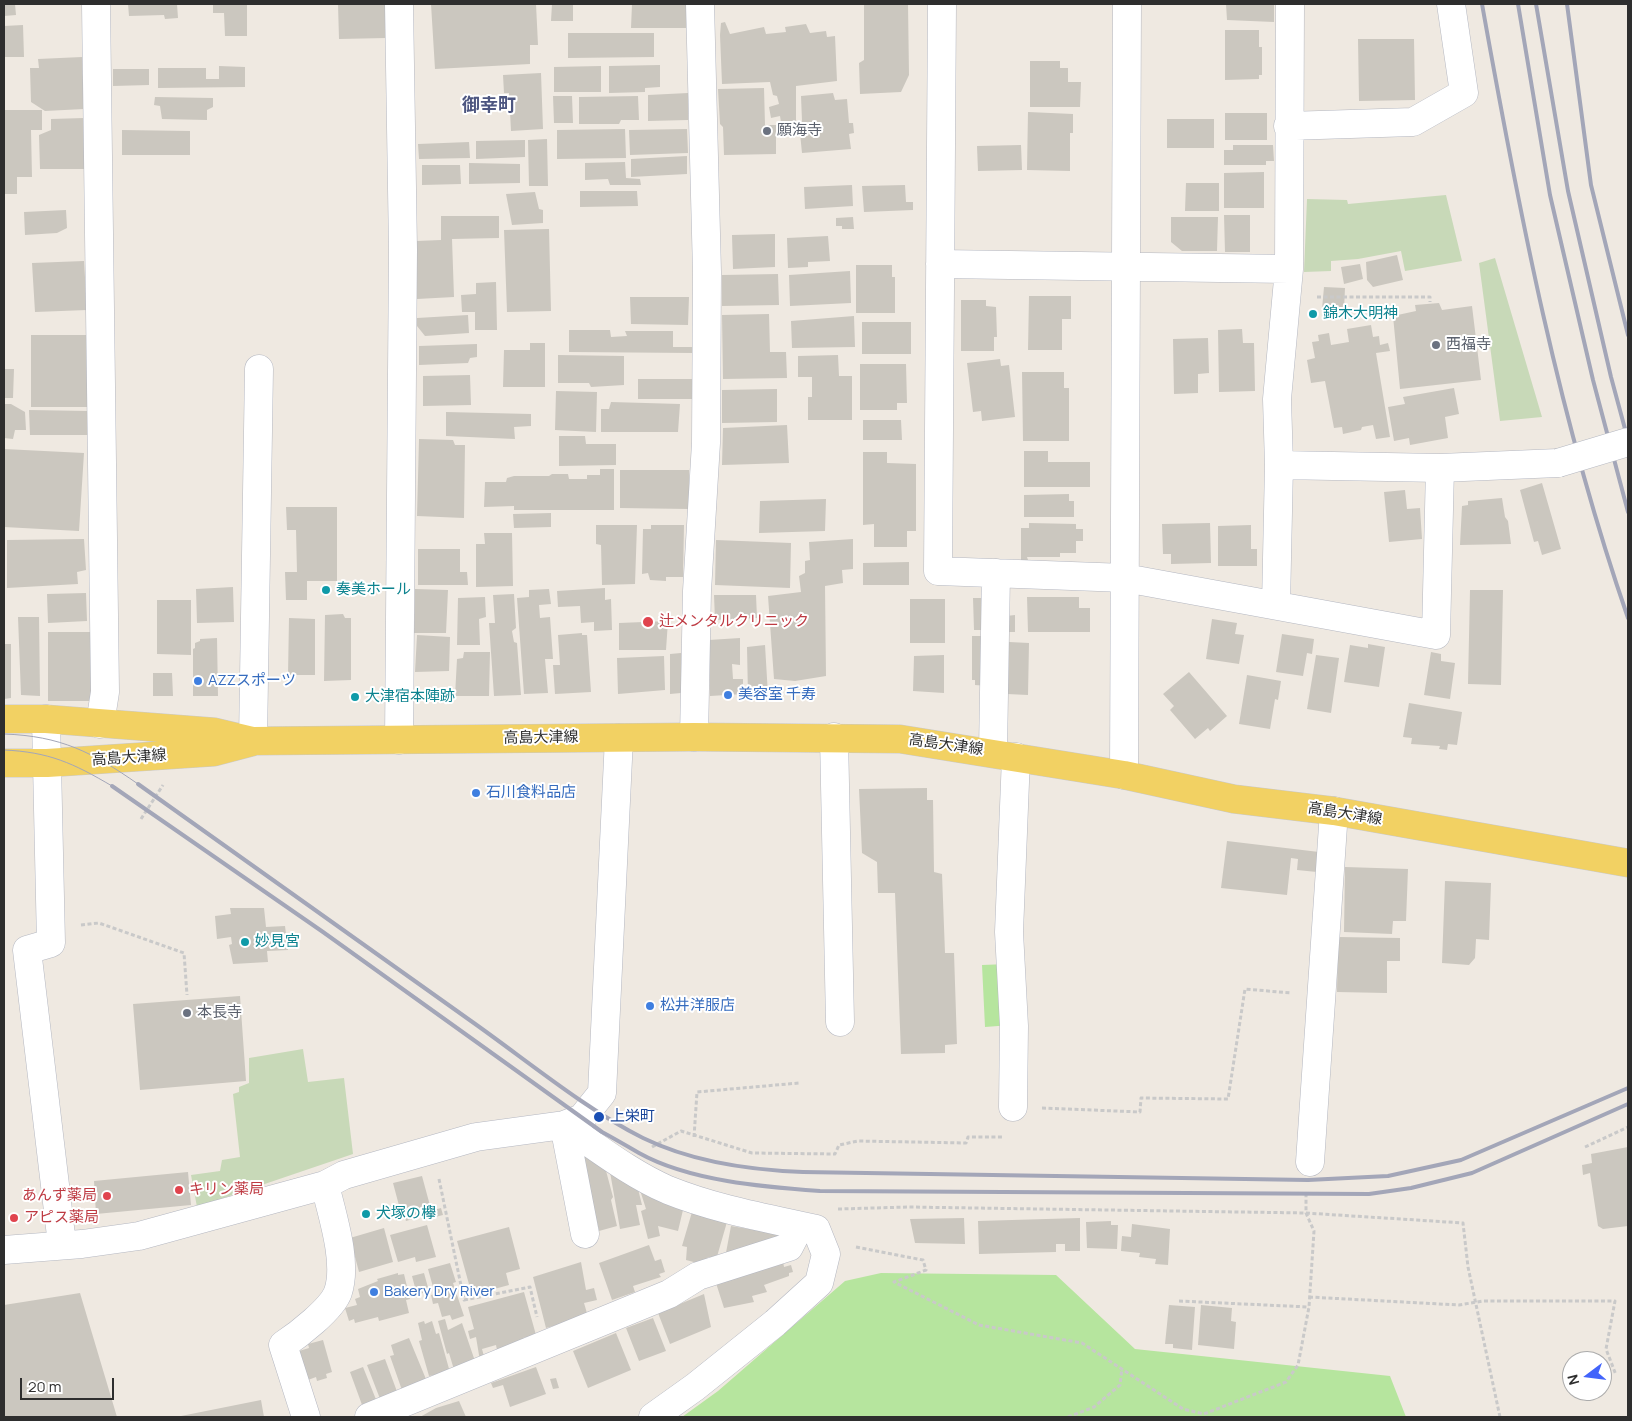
<!DOCTYPE html>
<meta charset="utf-8">
<style>
body{margin:0}
#map{position:relative;width:1632px;height:1421px;overflow:hidden;background:#efe9e1;font-family:Manrope,sans-serif}
canvas{display:block}
.frame{position:absolute;inset:0;border:5px solid #2e2e2e;pointer-events:none}
.north{position:absolute;left:1562px;top:1351px;width:50px;height:50px;box-sizing:border-box;background:#fff;border:1px solid #ababab;border-radius:50%;rotate:255deg;font-size:14px;font-weight:700;line-height:20px;text-align:center;color:#2e2e2e}
.north::after{content:'';display:block;margin:auto;width:18px;height:22px;background:#4264fb;clip-path:polygon(50% 0,100% 100%,50% 72%,0 100%)}
.scale{position:absolute;left:20px;top:1378px;width:94px;height:22px;box-sizing:border-box;border:2px solid #2e2e2e;border-top:0;padding-left:6px;font-size:15px;line-height:18px;white-space:nowrap;color:#2e2e2e;-webkit-text-stroke:4px #fff;paint-order:stroke}
</style>
<div id="map">
<canvas width="1632" height="1421"></canvas>
<div class="frame"></div>
<div class="north">N</div>
<div class="scale">20 m</div>
</div>
<script>
const ctx = document.querySelector('canvas').getContext('2d');
ctx.lineJoin = 'round';
function fillPath(path, color) {
  ctx.fillStyle = color;
  ctx.fill(path, 'evenodd');
}
function stroke(path, color, width, dash) {
  ctx.strokeStyle = color;
  ctx.lineWidth = width;
  ctx.lineCap = dash ? 'butt' : 'round';
  ctx.setLineDash(dash || []);
  ctx.stroke(path);
}
function write(font, color, halo, rows, align = 'center') {
  ctx.font = font + ' Manrope,"Noto Sans JP",sans-serif';
  ctx.lineWidth = 4;
  ctx.setLineDash([]);
  ctx.textBaseline = 'middle';
  ctx.strokeStyle = halo;
  ctx.fillStyle = color;
  for (const [text, x, y, turn = 0] of rows) {
    ctx.save();
    ctx.translate(x, y);
    ctx.rotate((+turn || 0) * Math.PI / 180);
    ctx.textAlign = isNaN(turn) ? turn : align;
    if (halo) ctx.strokeText(text, 0, 0);
    ctx.fillText(text, 0, 0);
    ctx.restore();
  }
}
const green = new Path2D(`
 M1008,964L1011,1025L985,1027L982,965Z
 M881,1273L1056,1275L1135,1349L1390,1376L1406,1417H682L718,1391L845,1281Z`);
const cemetery = new Path2D(`
 M1446,195L1462,261L1405,271L1401,251L1358,259L1331,261V271L1304,272L1307,199L1347,200L1348,204Z
 M1495,258L1542,417L1500,421L1479,263Z
 M303,1049L308,1082L344,1078L353,1154L197,1207L191,1175L220,1171L222,1160L240,1157L233,1094L239,1092V1087L249,1083V1058Z`);
const building = new Path2D(`
 M4,4H15L16,15L4,16Z
 M128,4H177L178,18L165,19L164,15L129,16Z
 M213,4H247V36H225L224,13H213Z
 M338,4H385L386,38L339,39Z
 M431,4H536L538,45H530V64L435,69Z
 M552,4H573V21H551Z
 M632,4H687L686,28H631Z
 M864,4H908L909,75L901,92L860,94L859,63L864,60Z
 M1226,4H1274V22L1227,20Z
 M725,22L730,34L764,27L766,34L786,32L785,27L806,24L810,33L826,31L827,37L835,36L837,81L796,86V121L781,122L780,116L771,118L769,107L779,104L777,96L773,95L770,82L722,84L720,35L721,23Z
 M23,25L24,57H4V26Z
 M1225,30H1259V47H1262V75H1259V79L1225,80Z
 M568,33H654V57L568,58Z
 M1358,39H1414L1415,100L1359,101Z
 M82,57L84,109L45,111L31,102L30,68H39L38,59Z
 M1030,61H1060V68H1068V82H1081L1080,107H1030Z
 M660,65V87L645,88V92L609,93V66Z
 M219,66L245,67V87L158,88V68H206V79H219Z
 M601,66V92H554V67Z
 M113,69H149V85L113,86Z
 M541,73L543,129L511,131L509,93H504L503,75Z
 M764,88L765,125H776V154L724,155L723,127L720,124L718,89Z
 M688,93V120L648,121V95Z
 M833,93L835,100L847,99L849,123H853L854,133L849,134L851,149L802,153L799,123L802,121L801,96Z
 M553,96H572L573,123H554Z
 M638,96L639,120H621L619,124H579V97Z
 M155,97L213,98V107L207,110V120L162,119L160,106L154,105Z
 M4,110H42V130H31L32,177H17V194H4Z
 M1028,112L1073,114V133H1070V171L1027,170Z
 M1225,113H1267V140H1225Z
 M84,118L85,169H40L39,135L51,130V119Z
 M1167,119H1214V148H1167Z
 M625,129L626,158L557,159V130Z
 M687,129L688,153L630,155L629,130Z
 M122,130L190,131V155H122Z
 M547,139L548,186H529L528,140Z
 M525,140V157L476,159V141Z
 M469,142L470,158L419,159L418,144Z
 M1021,145L1022,170L978,171L977,146Z
 M1233,145H1273L1274,161H1266V165H1224V150H1233Z
 M687,156V174L631,177V159Z
 M625,162L626,178L640,179L641,185H610L608,179L585,180V163Z
 M469,163L520,164V183L469,184Z
 M422,165H460L461,184L422,185Z
 M1264,172V208H1224V173Z
 M1186,183H1219V211H1185Z
 M852,185L853,206L805,209L804,187Z
 M905,185L906,202H913V210L864,212L862,186Z
 M580,191H637L638,206L580,207Z
 M535,192L539,209L543,210V223L512,225L506,194Z
 M66,210L67,228L57,233L25,235L24,212Z
 M1224,215H1250V252H1225Z
 M441,216H499V238L452,239L454,297L417,299L416,241L441,240Z
 M853,217L854,229H842V226H836V218Z
 M1171,217H1218L1217,251H1182L1171,242Z
 M549,229L551,311L507,312L504,230Z
 M775,234V267L733,269L732,235Z
 M828,236L830,261L808,262V267L788,268L787,238Z
 M1397,255L1403,280L1373,287L1367,280L1366,262Z
 M84,261L87,310L35,312L32,263Z
 M1360,264L1363,279L1344,284L1341,267Z
 M856,265H892V277H895V313H856Z
 M850,271L851,303L790,306L789,275Z
 M778,274L779,305L722,306V275Z
 M496,282L497,330H475V312H462L461,295L476,294V283Z
 M1324,287L1345,288L1344,310L1322,309Z
 M1029,296H1071V319H1062V350H1028Z
 M630,297H689L688,325L631,324Z
 M961,300H986V306L996,307L997,337H994V351H961Z
 M1439,303L1442,310L1472,306L1481,380L1400,389L1393,316L1416,311L1415,305Z
 M769,314L770,352H786L787,378L723,379L722,315Z
 M468,315L469,333L425,336L417,326V318Z
 M854,316L855,347L792,348L791,321Z
 M862,322H911V354H862Z
 M1371,325L1373,337L1379,336L1380,345L1388,343L1390,351L1376,353L1390,437L1376,439L1373,425L1362,427L1361,430L1343,434L1342,427L1334,428L1325,381L1311,383L1307,360L1315,358L1312,342L1319,341L1318,335L1329,333L1331,345L1349,342L1347,329Z
 M1242,329L1243,343H1254L1255,391L1219,392L1218,330Z
 M569,330H610L611,337L627,336L625,331H673V347H693V353L569,352Z
 M31,335H87L88,407H31Z
 M1208,338L1209,373L1198,374V393L1174,394L1173,339Z
 M530,343H545V387H503L504,350H530Z
 M477,344V357L470,358L468,363L419,365V346Z
 M558,355L624,356V385L591,387L589,383H558Z
 M838,355L839,376H852V420H808V397H812V377H798V356Z
 M1000,359L1001,366L1009,365L1015,417L982,421L981,411L973,412L967,363Z
 M860,364H906L907,403H897V410H860Z
 M4,369H14L13,398H4Z
 M1022,372H1064V388H1069V441H1023Z
 M470,375L471,405L423,406V376Z
 M638,379H693V399H638Z
 M1454,388L1459,414L1445,417L1448,438L1410,445L1409,438L1394,441L1388,407L1405,404L1403,397Z
 M777,389V422L722,423V390Z
 M556,391L597,392L596,432L555,430Z
 M611,402L680,404L678,432H601V409H609Z
 M4,404H11L25,412L26,430H15L13,439L4,438Z
 M29,410L89,411V435H30Z
 M446,412L531,414V426L514,427L515,439L446,436Z
 M863,420H901L902,440H863Z
 M787,425L789,463L722,465L723,428Z
 M559,436H585L586,444H616V465L559,466Z
 M419,439L453,440L455,445H465L464,518L417,516Z
 M4,449L84,453L79,531L4,527Z
 M1024,451H1048V462H1090V487H1024Z
 M863,452H887V463L916,464V531H907V547H874V524L863,525Z
 M600,469H614V510H514V506L484,507L485,482H506L507,478L514,476H549L552,474H568L569,479H587V475H600Z
 M620,470H689V509L620,508Z
 M1542,483L1561,549L1542,555L1538,541L1534,542L1520,490Z
 M1405,490L1407,509L1420,508L1422,539L1389,542L1384,492Z
 M1069,494V501H1074V517H1024V495Z
 M1502,498L1505,517L1508,521L1511,544L1460,545L1462,506L1468,505V501Z
 M826,499L825,531L759,533L760,501Z
 M286,507H337V581H307V600H286L285,572H297L296,530H287Z
 M551,513V527L514,528L513,514Z
 M1029,523L1076,524V529H1083V541H1076V553H1060V557H1027L1028,560H1021V528H1029Z
 M1210,523L1211,563L1171,564V554H1163L1162,524Z
 M596,525H637L635,584L602,585L601,545L596,544Z
 M651,525H684L683,577H666V581L650,580L648,573L642,574L643,529H651Z
 M1251,525V549H1257V566H1218V526Z
 M484,533H512L513,586L476,587V544H485Z
 M84,539L86,570L77,572L78,584L7,588V540Z
 M853,539V569L842,570L843,583L825,586L826,676L795,681L774,679L768,596L801,592L799,576L805,573V561L810,560L809,542Z
 M716,540L791,543L790,588L715,585Z
 M418,549H460V572H467L468,585H418Z
 M909,562V585H863V563Z
 M233,587L234,622L197,623L196,589Z
 M605,588V600L611,599L612,630L594,631V622L581,623L580,606L558,607L557,591Z
 M415,589L448,590L446,633H414Z
 M549,589L551,604L539,605L540,618L550,617L553,659H545L548,693L524,694L517,598L529,597V590Z
 M1470,590H1503L1501,685L1468,684Z
 M86,593L87,621L48,623L47,594Z
 M514,594L516,628L512,631L514,642L517,643L521,695L494,696L489,623H495L493,595Z
 M714,595H756L757,618L715,620Z
 M485,597L486,617L479,619L480,645H457L458,598Z
 M1027,597H1079V608H1090V632H1028Z
 M973,598H1004L1005,630H974Z
 M910,599H945V643H910Z
 M157,600H191V655L157,654Z
 M343,614L345,618H351V680L324,681L325,615Z
 M1015,615V632H1006V616Z
 M18,617H39L40,696L21,695Z
 M289,618L315,619V675H288Z
 M1212,619L1237,623L1235,634L1244,635L1239,664L1206,659Z
 M668,621L666,650H619V623Z
 M48,632H91V701H48Z
 M582,633V635H587L591,692L555,694L553,665H560L558,635Z
 M1282,634L1314,639L1312,654L1307,653L1303,676L1276,672Z
 M417,635L450,637L449,671L415,672Z
 M972,636H1002L988,686L975,685V680H972Z
 M217,638L218,696H193V649L195,648V643L200,641V639Z
 M740,638V665L732,664L733,679H743V694L710,696L709,640Z
 M1009,642L1029,643L1028,695L1007,694Z
 M4,644H11V698L4,699Z
 M1368,644L1385,647L1379,687L1344,682L1350,645L1368,648Z
 M765,645L768,695L748,696L747,647Z
 M464,652H490L489,696H455L457,659L463,658Z
 M1431,652L1441,654V661L1455,663L1450,699L1424,695Z
 M681,653V693L670,694V654Z
 M944,655V693L913,691L914,656Z
 M1316,655L1339,658L1331,713L1307,709Z
 M664,656L665,690L618,694L617,658Z
 M1189,672L1227,716L1210,731L1208,728L1195,739L1170,710L1174,706L1163,694Z
 M153,673H172L173,696H153Z
 M1247,675L1281,681L1278,700L1275,699L1270,729L1239,724Z
 M1409,703L1462,712L1457,745L1448,744L1447,750L1439,749L1440,746L1411,744L1412,738L1403,737Z
 M927,788V800H933L934,872L942,874L945,953H954L957,1044L945,1045V1053L901,1054L895,893H878L877,862L862,853L859,789Z
 M1227,841L1319,852L1317,872L1297,870L1298,859L1291,858L1287,895L1221,888Z
 M1345,867L1408,869L1406,921H1393L1392,934L1344,932Z
 M1445,881L1491,883L1489,940L1476,939L1475,958L1469,965L1442,963Z
 M230,908H264L266,927L285,926L288,950L267,951L268,962L233,964L229,945L232,944L231,937L217,939L215,916L231,914Z
 M1338,937L1400,938V961H1387V993L1337,992Z
 M240,996L246,1081L140,1090L133,1004Z
 M1628,1147V1226L1603,1229L1598,1226L1590,1173L1583,1175L1582,1165L1592,1163L1591,1154Z
 M581,1154L605,1167L613,1197L611,1200L617,1226L599,1231Z
 M188,1172L191,1205L96,1214L94,1181Z
 M610,1172L637,1185L642,1205H636L640,1225L620,1229Z
 M422,1176L432,1213L406,1221L403,1212L401,1213L393,1183Z
 M639,1187L683,1210L678,1231L658,1226L660,1236L648,1239L641,1211L646,1209Z
 M441,1208L443,1215L435,1217L434,1210Z
 M692,1212L727,1222L716,1260L708,1257L705,1265L686,1260L687,1247L682,1246Z
 M964,1218L965,1244L915,1243L910,1219Z
 M1080,1218V1251H1065V1244H1056V1252L979,1254L978,1221Z
 M1111,1221V1225H1118L1117,1249L1087,1248L1086,1222Z
 M1132,1224L1170,1229L1168,1265L1155,1264L1156,1259L1139,1257L1140,1253L1121,1251L1122,1236L1131,1237Z
 M427,1225L436,1257L416,1262L415,1257L398,1262L390,1235Z
 M731,1226L785,1235L725,1258Z
 M509,1227L520,1269L506,1273L509,1285L472,1295L457,1241Z
 M384,1228L393,1262L359,1272L350,1238Z
 M649,1245L655,1261L661,1259L665,1272L659,1274L661,1277L633,1286L635,1292L612,1300L599,1263Z
 M783,1261L784,1267L791,1265L793,1272L789,1273V1276L764,1285L767,1292L752,1296L754,1302L724,1308L715,1280Z
 M581,1262L586,1290L594,1288L597,1300L584,1303L589,1320L572,1321L546,1328L533,1277Z
 M450,1263L456,1282L453,1283L464,1316L452,1320L450,1315L442,1317L438,1303L433,1304L431,1295L435,1294L428,1269Z
 M398,1273V1275L404,1274L410,1299L406,1300L409,1313L379,1321L378,1317L355,1323L354,1319L349,1321L345,1308L357,1305L355,1299L360,1297L358,1289L378,1281L377,1279Z
 M424,1273L429,1291L417,1295L412,1276Z
 M524,1292L536,1335L523,1338L525,1346L497,1350L496,1345L482,1349L485,1360L480,1361L476,1337L470,1339L468,1331L474,1329L468,1307Z
 M80,1293L117,1417H4V1305Z
 M704,1294L711,1327L670,1344L658,1313Z
 M1169,1305L1195,1307L1192,1350L1173,1348V1344H1165Z
 M1201,1305L1232,1308L1231,1321L1236,1322L1234,1349L1198,1345Z
 M653,1318L666,1351L639,1361L626,1328Z
 M445,1319L448,1330L462,1323L477,1367L455,1373L449,1353L447,1354L438,1321Z
 M424,1321L425,1324L432,1321L436,1334L439,1333L451,1376L436,1380L435,1375L429,1376L419,1341L422,1340L418,1323Z
 M616,1333L631,1370L588,1388L573,1351Z
 M409,1338L428,1384L403,1393L390,1356L394,1355L391,1345Z
 M323,1340L332,1372L326,1374L327,1378L317,1381L316,1377L308,1380L299,1351L309,1348L308,1344Z
 M385,1359L399,1397L382,1404L367,1365Z
 M363,1367L379,1407L365,1413L350,1372Z
 M536,1367L546,1394L510,1407L503,1385L493,1388L491,1383Z
 M556,1378L559,1388L553,1389L550,1379Z
 M261,1400L264,1417H181V1416Z
 M459,1401L466,1417H420L436,1408Z`);
const path = new Path2D(`
 M1317,297H1430V302
 M141,819L163,785
 M81,925L99,923L184,953L187,995
 M1042,1108L1140,1112L1141,1098L1228,1099L1245,989L1291,993
 M694,1137L697,1092L799,1083
 M652,1147L681,1131L752,1153L835,1154L839,1145L858,1141L966,1143L968,1137H1003
 M1585,1147L1628,1127
 M439,1179L464,1300L530,1287L537,1317
 M838,1209L908,1207L1306,1213L1463,1223L1468,1267L1500,1417
 M856,1247L923,1260L926,1270L894,1282L979,1325L1082,1343L1183,1409L1204,1414L1286,1382L1298,1365L1309,1307L1314,1231L1306,1213V1191
 M1309,1297L1459,1305L1483,1301H1615L1606,1349L1616,1375
 M1179,1301L1309,1307
 M1068,1417L1094,1407L1120,1385L1122,1368`);
const minor = new Path2D(`
 M96,4L105,692L100,724
 M942,4L938,571L1125,578L1436,635L1440,468
 M1288,126L1413,122L1464,93L1451,4
 M940,264L1289,269
 M1279,465L1440,468L1558,463
 M1276,605L1279,465L1277,399L1289,269L1290,4
 M46,719L51,943L27,950L62,1244
 M694,737L697,591L706,443L707,272L700,4
 M834,737L840,1022
 M399,740L403,250L399,4
 M253,741L259,369
 M993,752L996,573
 M1124,775L1127,4
 M1013,1107L1014,1026L1009,932L1016,757
 M564,1125C598,1148 631,1174 668,1190C715,1209 766,1218 816,1229L826,1254L819,1283L775,1323L695,1387L653,1417
 M564,1125L585,1234
 M1310,1162L1334,811
 M4,1250L82,1244L139,1236L325,1185L344,1175L476,1137L564,1125L582,1118L602,1093L619,738
 M306,1417L283,1345C298,1335 332,1309 338,1292C348,1262 332,1215 325,1185
 M369,1417L669,1294L698,1276L789,1247L800,1226`);
const major = new Path2D(`
 M4,719H46L215,732L253,741L694,737L900,739L1124,775L1234,799L1334,811L1628,863
 M4,763H47L214,752L252,742`);
const tram = new Path2D(`
 M4,734C61,736 92,752 138,784
 M4,750C49,752 73,763 112,786`);
const rail = new Path2D(`
 M1482,4C1519,211 1559,419 1628,618
 M1518,4L1550,195L1593,380L1628,512
 M1536,4L1568,191L1611,377L1628,440
 M1567,4L1591,185L1628,335
 M138,784C249,863 360,942 471,1021C525,1059 585,1109 643,1138C692,1162 749,1170 803,1172L1308,1180L1388,1176L1461,1160L1628,1088
 M112,786L323,932L602,1132C615,1139 627,1146 639,1153C689,1181 764,1187 820,1191L1369,1194L1411,1188L1472,1173L1628,1104`);
const minorBridge = new Path2D(`
 M1558,463L1628,442`);
const markers = [
 [767,131,5,"#6b7280"],
 [1313,314,5,"#0f9aa8"],
 [1436,345,5,"#6b7280"],
 [326,590,5,"#0f9aa8"],
 [648,622,6,"#e0444e"],
 [198,681,5,"#3f7fe0"],
 [728,695,5,"#3f7fe0"],
 [355,697,5,"#0f9aa8"],
 [476,793,5,"#3f7fe0"],
 [245,942,5,"#0f9aa8"],
 [650,1006,5,"#3f7fe0"],
 [187,1013,5,"#6b7280"],
 [599,1117,6,"#1a4fb4"],
 [179,1190,5,"#e0444e"],
 [107,1196,5,"#e0444e"],
 [366,1214,5,"#0f9aa8"],
 [14,1218,5,"#e0444e"],
 [374,1292,5,"#3f7fe0"]
];
const worshipNames = [
 ["願海寺",777,131],
 ["西福寺",1446,345],
 ["本長寺",197,1013]
];
const cultureNames = [
 ["錦木大明神",1323,314],
 ["奏美ホール",336,590],
 ["大津宿本陣跡",365,697],
 ["妙見宮",255,942],
 ["犬塚の欅",376,1214]
];
const healthNames = [
 ["辻メンタルクリニック",659,622],
 ["キリン薬局",189,1190],
 ["あんず薬局",97,1196,"right"],
 ["アピス薬局",24,1218]
];
const shopNames = [
 ["AZZスポーツ",208,681],
 ["美容室 千寿",738,695],
 ["石川食料品店",486,793],
 ["松井洋服店",660,1006],
 ["Bakery Dry River",384,1292]
];
const streetNames = [
 ["高島大津線",541,738,-1],
 ["高島大津線",946,745,8],
 ["高島大津線",129,758,-4],
 ["高島大津線",1345,814,9]
];
const transitNames = [
 ["上栄町",610,1117]
];
const quarterNames = [
 ["御幸町",489,106]
];
fillPath(green, '#b6e59e');
fillPath(cemetery, '#c8d9b8');
fillPath(building, '#cbc7bf');
stroke(minor, '#b4b7c1', 29);
stroke(major, '#c9c9c9', 29);
stroke(path, '#c9c9c9', 3, [4, 2.5]);
stroke(minor, '#fff', 28);
stroke(major, '#f2d163', 28);
stroke(tram, '#a3a6b8', 1);
stroke(rail, '#a3a6b8', 4);
stroke(minorBridge, '#b4b7c1', 29, []);
stroke(minorBridge, '#fff', 28);
for (const [x, y, r, color] of markers) {
  const dot = new Path2D();
  dot.arc(x, y, r, 0, 2 * Math.PI);
  ctx.fillStyle = color;
  ctx.fill(dot);
  stroke(dot, '#fff', 2);
}
write('15px', '#5b616d', '#fff', worshipNames, 'left');
write('15px', '#0d838f', '#fff', cultureNames, 'left');
write('15px', '#be3a42', '#fff', healthNames, 'left');
write('15px', '#366cbe', '#fff', shopNames, 'left');
write('15px', '#2e2e2e', '#fff', streetNames);
write('15px', '#164399', '#fff', transitNames, 'left');
write('bold 18px', '#4d5680', '#fff', quarterNames);
</script>
